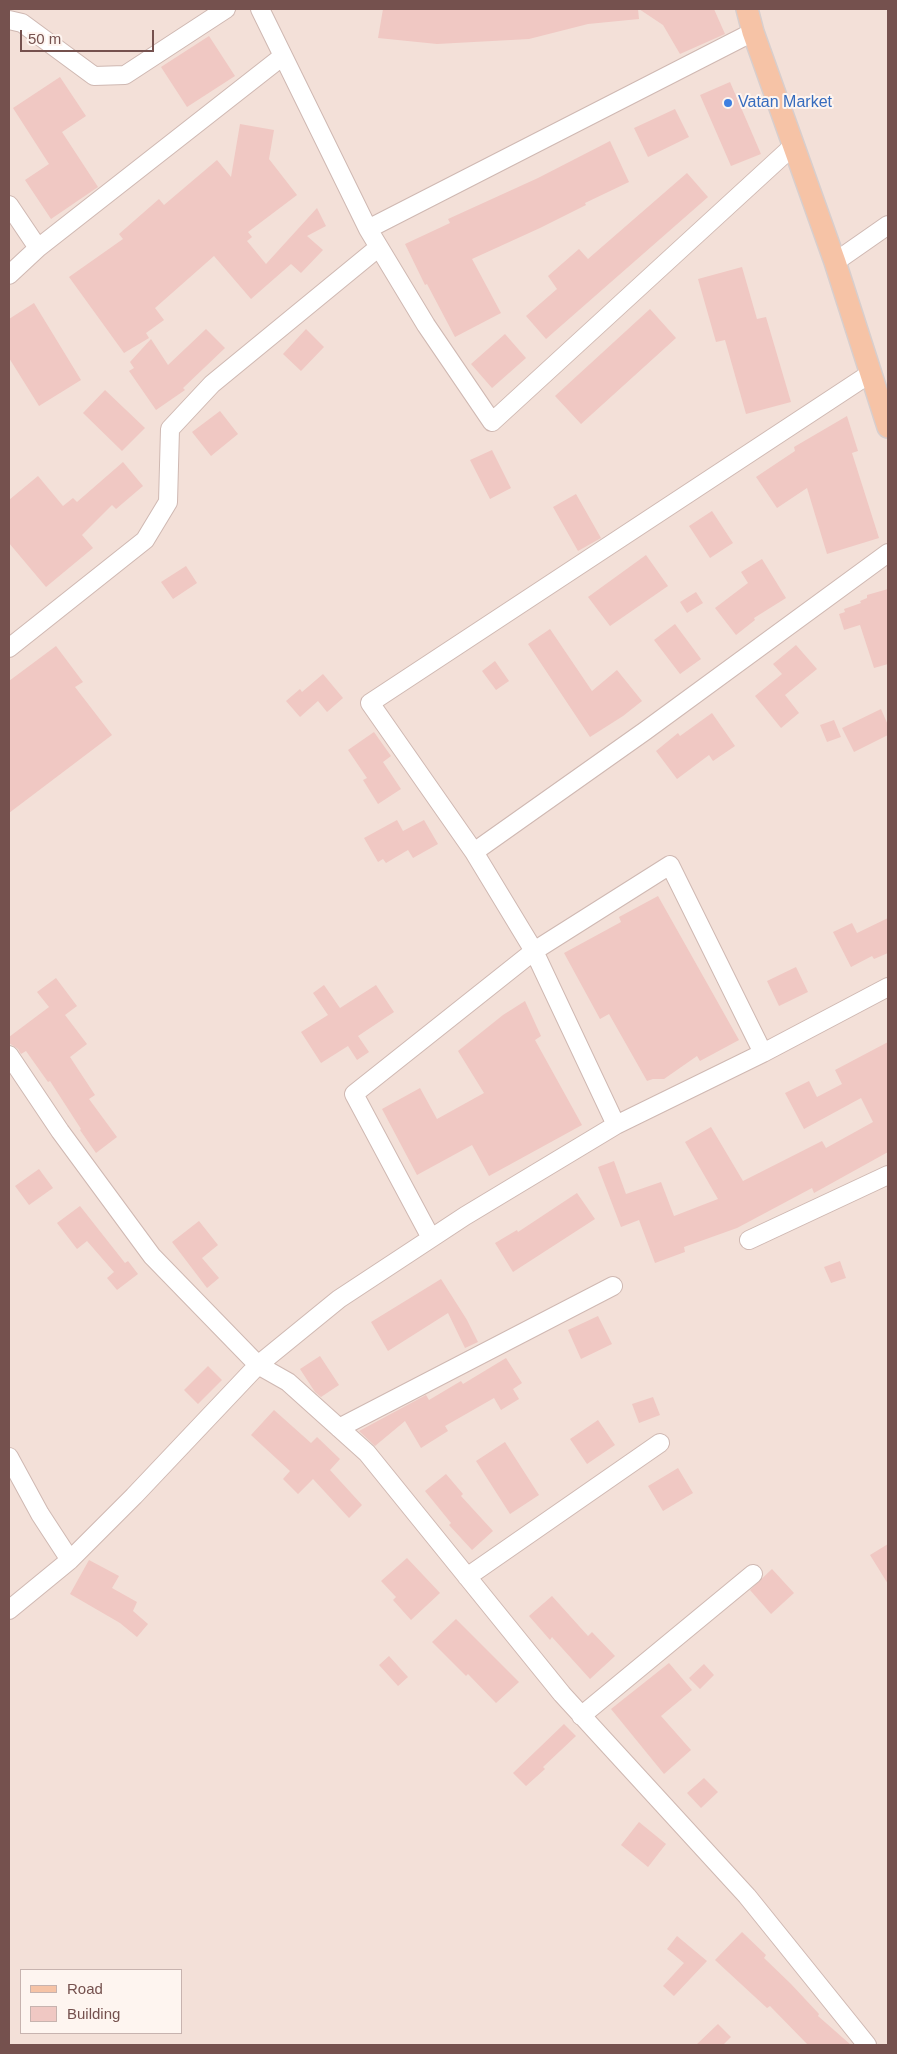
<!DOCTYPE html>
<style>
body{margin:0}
#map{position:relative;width:897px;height:2054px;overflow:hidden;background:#fcf0ea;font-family:Arial,sans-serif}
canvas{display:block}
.frame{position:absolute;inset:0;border:10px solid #75514e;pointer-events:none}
.legend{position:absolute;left:20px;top:1969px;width:162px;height:65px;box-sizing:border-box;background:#fef5f0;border:1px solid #c7b3af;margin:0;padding:6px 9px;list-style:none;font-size:15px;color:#75514e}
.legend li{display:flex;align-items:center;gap:10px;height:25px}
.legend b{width:25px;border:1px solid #c7b3af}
.scale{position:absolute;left:20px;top:30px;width:134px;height:22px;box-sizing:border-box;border:2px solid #75514e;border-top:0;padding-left:6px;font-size:15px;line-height:18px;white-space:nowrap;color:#75514e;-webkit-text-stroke:4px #fef5f0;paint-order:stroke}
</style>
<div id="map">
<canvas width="897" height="2054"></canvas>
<div class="frame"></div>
<ul class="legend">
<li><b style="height:6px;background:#f6c3a6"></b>Road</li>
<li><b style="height:14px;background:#f0c8c3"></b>Building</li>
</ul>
<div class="scale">50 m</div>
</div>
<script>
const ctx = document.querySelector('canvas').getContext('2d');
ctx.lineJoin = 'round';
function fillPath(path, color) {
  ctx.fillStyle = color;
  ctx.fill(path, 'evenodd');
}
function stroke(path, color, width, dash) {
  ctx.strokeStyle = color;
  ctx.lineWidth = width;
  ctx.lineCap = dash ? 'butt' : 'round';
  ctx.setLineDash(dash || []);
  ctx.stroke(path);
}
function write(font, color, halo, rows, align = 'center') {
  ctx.font = font + ' Arial,sans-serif';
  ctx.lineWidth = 4;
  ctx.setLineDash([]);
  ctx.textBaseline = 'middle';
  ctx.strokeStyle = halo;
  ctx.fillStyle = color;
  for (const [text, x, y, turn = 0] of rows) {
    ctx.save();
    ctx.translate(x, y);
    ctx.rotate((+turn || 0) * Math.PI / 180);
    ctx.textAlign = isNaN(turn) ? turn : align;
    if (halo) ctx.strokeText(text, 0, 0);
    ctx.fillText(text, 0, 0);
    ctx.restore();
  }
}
const residential = new Path2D(`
 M9,9H888V2045H9ZM21,1970H181V2033H21Z`);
const building = new Path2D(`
 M383,9H638L639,19L588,24L529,39L437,44L378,38Z
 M639,9H714L725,34L680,54L663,25Z
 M209,36L235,76L187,107L161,67Z
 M60,77L86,116L62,132L98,187L51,219L25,180L49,164L13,108Z
 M730,82L761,154L731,166L700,95Z
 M675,109L689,137L648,157L634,128Z
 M240,124L274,130L269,159L297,195L248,232L252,237L247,241L266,264L317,208L326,226L307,236L323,250L301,273L291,264L251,299L214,256L155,308L164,320L146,333L149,338L124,353L69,277L123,239L119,234L159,199L164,205L217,160L231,177Z
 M610,141L629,182L585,203L586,205L540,228L472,259L501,313L455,337L427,284L425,285L405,244L450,223L448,219L538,178Z
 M687,173L708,197L546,339L526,316L557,289L548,276L579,249L588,259Z
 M742,267L757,319L766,317L791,402L746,414L725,340L716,342L698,279Z
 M34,303L81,380L39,406L9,358V319Z
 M650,309L676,338L581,424L555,396Z
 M206,329L225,348L183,388L185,390L156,410L129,371L134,368L130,362L151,339L168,365Z
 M306,329L324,347L301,371L283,354Z
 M505,334L526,358L492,388L471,364Z
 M105,390L145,428L122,451L83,413Z
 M220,411L238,434L211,456L192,432Z
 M847,416L858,451L852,453L879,538L827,554L807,488L777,508L756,477L795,451L794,447Z
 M492,450L511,488L490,499L470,460Z
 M123,462L143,486L116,509L112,505L82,535L93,548L46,587L9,543V500L38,476L63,506L73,498L77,502Z
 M576,494L601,538L578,551L553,507Z
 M712,511L733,543L710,558L689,526Z
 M646,555L668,586L610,626L588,597Z
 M762,559L786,598L754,618L755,620L736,635L715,608L748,583L741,572Z
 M186,566L197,583L173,599L161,582Z
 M888,589V664L874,668L860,625L844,630L839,614L845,612L844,609L861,603L860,601L867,598V595Z
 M696,592L703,603L687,613L680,602Z
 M675,624L701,659L680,674L654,640Z
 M550,629L592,691L617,670L642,701L623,716L590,737L528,644Z
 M796,645L817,669L785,695L799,713L781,728L755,696L782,674L773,664Z
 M56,646L83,682L75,687L112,735L9,813V681Z
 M495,661L509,681L496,690L482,671Z
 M323,674L343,698L327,712L318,701L300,717L286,701L300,689L302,692Z
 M881,709L888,725V735L854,752L842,728Z
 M712,713L735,746L713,761L709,755L677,779L656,751L678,733L680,736Z
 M834,720L841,737L827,742L820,725Z
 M374,732L391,756L383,762L401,789L378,804L363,780L367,778L348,750Z
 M397,820L403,831L424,820L438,844L413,858L408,850L386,863L383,859L378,862L364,838Z
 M658,896L739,1040L700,1061L697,1056L664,1079H653L647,1081L609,1014L600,1019L564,953L621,922L619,917Z
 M888,918V953L874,959L872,956L851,967L833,932L852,923L857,933Z
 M796,967L808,992L779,1006L767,981Z
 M56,978L77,1006L65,1015L87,1044L70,1057L95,1095L89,1099L117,1137L96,1153L80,1130L81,1129L50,1081L48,1082L26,1051L21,1054L18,1049L9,1043V1037L49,1007L37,992Z
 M324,985L340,1008L376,985L394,1012L358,1036L369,1052L357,1060L348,1046L321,1063L301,1032L328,1015L313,993Z
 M525,1001L541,1036L535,1040L582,1125L489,1176L472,1145L417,1175L382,1109L420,1088L437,1119L484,1093L458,1051L503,1015Z
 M888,1042V1152L814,1193L812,1188L737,1228L684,1247L685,1252L655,1263L639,1220L621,1227L598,1167L614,1161L626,1194L661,1182L674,1216L718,1199L685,1142L711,1127L743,1181L822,1141L826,1148L873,1122L861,1098L804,1129L785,1093L809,1081L817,1097L842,1084L835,1070Z
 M39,1169L53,1188L29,1205L15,1186Z
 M577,1193L595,1219L513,1272L495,1243L517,1230L518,1232Z
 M80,1206L125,1263L128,1261L138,1274L117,1290L107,1278L114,1272L87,1241L77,1249L57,1223Z
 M199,1221L218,1245L202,1258L219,1278L207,1288L172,1242Z
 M840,1261L846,1278L831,1283L824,1267Z
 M441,1279L467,1320L478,1342L465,1348L448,1313L388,1351L371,1322Z
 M598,1316L612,1344L581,1359L568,1330Z
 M320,1356L339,1385L321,1397L315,1392L300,1369Z
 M506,1358L522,1383L513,1389L519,1399L501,1410L494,1398L445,1426L448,1431L421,1448L405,1421L375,1446L359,1431L426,1395L429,1400L461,1381L463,1384Z
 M208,1366L222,1380L198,1404L184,1390Z
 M653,1397L660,1415L639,1423L632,1404Z
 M274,1410L311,1443L317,1437L340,1459L330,1470L362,1505L349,1518L313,1479L298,1494L283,1479L290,1471L251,1435Z
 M598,1420L615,1445L587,1464L570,1439Z
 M505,1442L539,1495L510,1514L476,1461Z
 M678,1468L693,1493L663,1511L648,1486Z
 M446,1474L463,1494L461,1496L493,1531L472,1550L449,1525L451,1523L425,1491Z
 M888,1544V1584L870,1555Z
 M407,1558L440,1593L411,1620L393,1600L396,1597L381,1581Z
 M89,1560L119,1576L112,1588L137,1602L133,1611L148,1624L137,1637L120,1623L70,1594Z
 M772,1569L794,1593L771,1614L750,1590Z
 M552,1596L588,1636L592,1632L615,1656L590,1679L552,1637L550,1640L529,1616Z
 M456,1619L519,1682L496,1703L468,1674L466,1676L432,1642Z
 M389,1656L408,1677L398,1686L379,1665Z
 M669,1663L692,1690L661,1716L691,1750L664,1774L611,1709Z
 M704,1664L714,1675L700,1689L689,1678Z
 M564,1724L576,1736L543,1767L545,1769L526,1786L513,1773Z
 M704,1778L718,1792L701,1808L687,1793Z
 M639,1822L666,1844L648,1867L621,1845Z
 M742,1932L766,1955L764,1958L791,1984L819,2014L818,2016L851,2045H808L770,2006L767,2008L715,1960Z
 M677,1936L707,1961L674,1996L663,1986L684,1963L667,1949Z
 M718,2024L731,2037L723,2045H696Z`);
const minor = new Path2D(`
 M260,9L368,229L426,325L492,422L793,146
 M9,20L22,23L94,76L125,75L226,9
 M9,205L38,248
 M368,229L753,32
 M835,262L888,225
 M9,275L38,248L283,56
 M9,648L145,540L168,502L170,429L212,384L379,247
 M474,852L645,731L888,553
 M9,1055L60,1131L152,1256L258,1365L288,1382L367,1453L562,1694L747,1896L867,2045
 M616,1125L534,951L474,852L370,703L871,373
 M431,1238L354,1094L534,951L670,865L763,1053
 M749,1240L888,1175
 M339,1428L613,1286
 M9,1457L40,1514L70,1560
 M467,1577L660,1443
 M9,1610L70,1560L134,1496L258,1365L339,1299L465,1216L616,1125L763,1053L888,987
 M581,1716L753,1574`);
const major = new Path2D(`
 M747,9L753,32L835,262L888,427`);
const markers = [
 [728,103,5,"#3f7fe0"]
];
const shopNames = [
 ["Vatan Market",738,103]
];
fillPath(residential, '#f3e0d8');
fillPath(building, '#f0c8c3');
stroke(minor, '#cfb8b2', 20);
stroke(major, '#d8cecd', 24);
stroke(minor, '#fff', 18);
stroke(major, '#f6c3a6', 21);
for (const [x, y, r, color] of markers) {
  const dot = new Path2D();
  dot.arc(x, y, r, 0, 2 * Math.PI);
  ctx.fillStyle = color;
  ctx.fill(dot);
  stroke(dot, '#fef5f0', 2);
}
write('16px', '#366cbe', '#fef5f0', shopNames, 'left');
</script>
